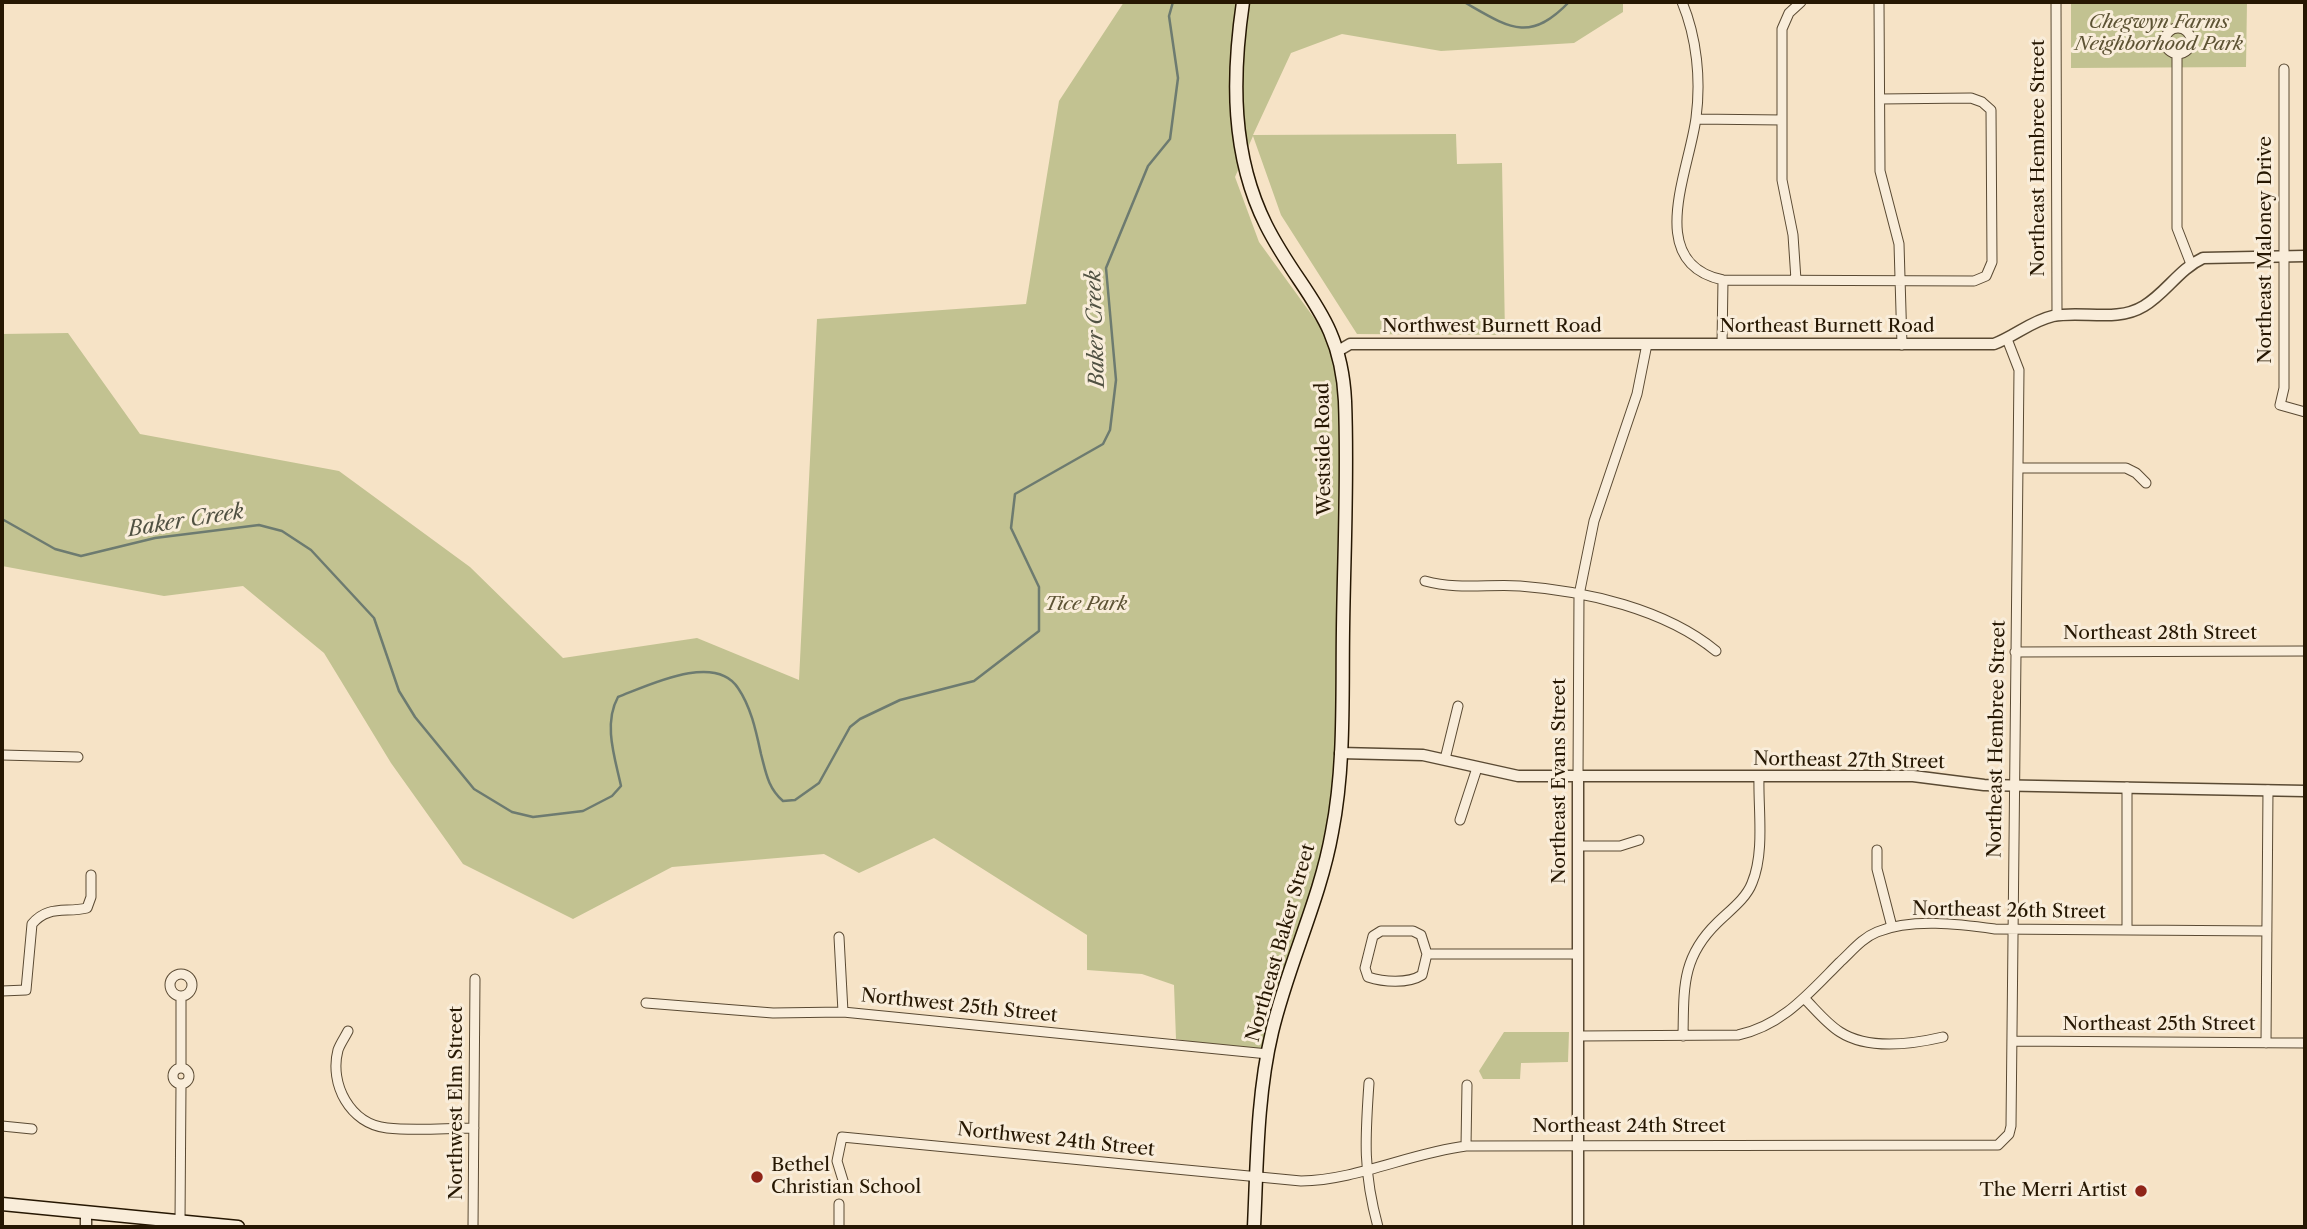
<!DOCTYPE html>
<style>
body{margin:0}
#map{position:relative;width:2307px;height:1229px;overflow:hidden;background:#f6e3c6;font-family:"Libre Caslon Text",serif}
canvas{display:block}
.frame{position:absolute;inset:0;border:4px solid #261702;pointer-events:none}
</style>
<div id="map">
<canvas width="2307" height="1229"></canvas>
<div class="frame"></div>
</div>
<script>
const ctx = document.querySelector('canvas').getContext('2d');
ctx.lineJoin = 'round';
function fillPath(path, color) {
  ctx.fillStyle = color;
  ctx.fill(path, 'evenodd');
}
function stroke(path, color, width, dash) {
  ctx.strokeStyle = color;
  ctx.lineWidth = width;
  ctx.lineCap = dash ? 'butt' : 'round';
  ctx.setLineDash(dash || []);
  ctx.stroke(path);
}
function write(font, color, halo, rows, align = 'center') {
  ctx.font = font + ' "Libre Caslon Text",serif';
  ctx.lineWidth = 6;
  ctx.setLineDash([]);
  ctx.textBaseline = 'middle';
  ctx.strokeStyle = halo;
  ctx.fillStyle = color;
  for (const [text, x, y, turn = 0] of rows) {
    ctx.save();
    ctx.translate(x, y);
    ctx.rotate((+turn || 0) * Math.PI / 180);
    ctx.textAlign = isNaN(turn) ? turn : align;
    if (halo) ctx.strokeText(text, 0, 0);
    ctx.fillText(text, 0, 0);
    ctx.restore();
  }
}
const green = new Path2D(`
 M1124,2H1623V12L1574,43L1441,51L1342,34L1291,53L1253,135L1456,134L1457,164L1502,163L1505,335L1357,334L1281,215L1253,136L1235,177L1259,242L1338,351L1342,689L1329,848L1268,1054L1176,1039L1174,985L1142,974L1087,970V935L934,838L859,873L824,854L672,867L573,919L463,864L391,763L324,653L243,586L164,596L2,566V334L68,333L140,434L339,471L470,567L563,658L697,638L799,680L817,319L1026,304L1059,101Z
 M2071,2H2247L2246,67L2071,68Z
 M1504,1032H1569L1568,1062L1521,1063L1520,1079H1483L1479,1071Z`);
const stream = new Path2D(`
 M1464,2C1508,27 1529,44 1569,2
 M2,519L55,549L81,556L155,538L259,525L282,531L311,550L374,618L399,691L415,717L474,789L512,812L533,817L583,811L612,796L621,786C615,758 603,724 618,697C647,686 715,652 738,688C751,707 756,731 761,754C766,773 768,788 783,801L795,800L819,783L850,727L860,719L900,700L974,681L1039,631V587L1011,528L1015,494L1103,444L1110,430L1116,380L1106,268L1148,166L1170,139L1178,78L1169,16L1173,2`);
const minor = new Path2D(`
 M1682,2C1697,38 1701,80 1696,118C1689,172 1644,263 1723,280L1974,281L1986,276L1992,262L1991,110L1982,102L1971,98L1880,99
 M1879,2L1880,171L1899,244L1902,345
 M2056,2L2057,315
 M2165 41a13 13 0 1 1 26 0a13 13 0 1 1-26 0Z
 M2177,54V228L2191,264
 M2284,69V388L2280,405L2305,412
 M1696,119L1782,120
 M1796,280L1793,235L1782,180V29L1789,13L1801,2
 M1722,344L1723,280
 M2018,468H2126L2136,473L2146,483
 M1425,581C1457,590 1488,584 1520,586C1586,591 1665,609 1716,651
 M2015,652L2305,651
 M2,755L78,757
 M1445,759L1458,706
 M1578,777L1579,595L1594,521L1637,394L1647,344
 M1460,820L1477,768
 M1578,846H1620L1639,840
 M1877,850V869L1892,927
 M2127,930V787
 M839,937L843,1012
 M1427,954L1422,975C1408,984 1383,982 1368,977L1365,968L1373,936L1381,931H1413L1421,935L1427,954H1578
 M170 985a11 11 0 1 1 22 0a11 11 0 1 1-22 0Z
 M2,991L26,990L32,924C48,905 65,913 87,908L91,897V875
 M1804,998C1815,1009 1827,1024 1840,1032C1868,1050 1913,1044 1943,1037
 M646,1003L773,1013L843,1012L1268,1054
 M348,1031C345,1037 340,1044 338,1050C329,1084 350,1124 387,1128C415,1131 446,1128 474,1128
 M1579,1036L1738,1035C1782,1026 1809,993 1840,962C1852,951 1862,938 1877,932C1912,918 1959,924 1995,929L2267,931
 M1683,1036C1684,989 1681,958 1717,923C1729,911 1746,899 1752,883C1765,852 1758,809 1759,777
 M2012,1041L2305,1043
 M2266,1043L2268,790
 M173 1076a8 8 0 1 1 16 0a8 8 0 1 1-16 0Z
 M181,1068V996
 M1369,1083C1365,1139 1363,1172 1378,1227
 M2,1126L32,1129
 M1466,1146L1467,1085
 M845,1187L837,1161L842,1137L1301,1181C1357,1180 1410,1153 1466,1146L1998,1145L2009,1134L2011,1126L2019,370L2007,339
 M180,1221L181,1085
 M473,1227L475,979
 M839,1227V1204`);
const tertiary = new Path2D(`
 M1338,351L1350,344H1994C2015,336 2031,321 2053,316C2083,310 2116,323 2144,306C2166,293 2179,269 2203,258L2305,256
 M1340,753L1423,755L1518,776H1913L1984,785L2305,791
 M1578,777V1227
 M86,1227V1212`);
const secondary = new Path2D(`
 M1243,2C1232,77 1231,155 1266,225C1300,293 1341,316 1345,401C1348,477 1344,554 1343,629C1342,696 1345,766 1332,832C1320,900 1288,964 1272,1032C1257,1095 1257,1163 1254,1227
 M2,1204L238,1227`);
const markers = [
 [757,1177,7,"#8f2418"],
 [2141,1191,7,"#8f2418"]
];
const parkNames = [
 ["Chegwyn Farms",2159,23],
 ["Neighborhood Park",2159,45],
 ["Tice Park",1086,605]
];
const streetNames = [
 ["Northeast Hembree Street",2039,158,-90],
 ["Northeast Maloney Drive",2266,250,-90],
 ["Northwest Burnett Road",1492,327],
 ["Northeast Burnett Road",1827,327],
 ["Westside Road",1324,449,-91],
 ["Northeast 28th Street",2160,634],
 ["Northeast Hembree Street",1997,739,-89],
 ["Northeast 27th Street",1849,761,1],
 ["Northeast Evans Street",1560,781,-90],
 ["Northeast 26th Street",2009,911,1],
 ["Northeast Baker Street",1281,943,-74],
 ["Northwest 25th Street",959,1006,6],
 ["Northeast 25th Street",2159,1025],
 ["Northwest Elm Street",457,1103,-90],
 ["Northeast 24th Street",1629,1127],
 ["Northwest 24th Street",1056,1140,6]
];
const poiNames = [
 ["Bethel",771,1166],
 ["Christian School",771,1188],
 ["The Merri Artist",2127,1191,"right"]
];
const waterNames = [
 ["Baker Creek",1096,329,-92],
 ["Baker Creek",186,521,-9]
];
fillPath(green, '#c2c291');
stroke(stream, '#6d7b70', 2.5);
stroke(minor, '#5a4a33', 11);
stroke(tertiary, '#5a4a33', 13);
stroke(secondary, '#261702', 15);
stroke(minor, '#f9edda', 9);
stroke(tertiary, '#f9edda', 10);
stroke(secondary, '#f9edda', 12);
for (const [x, y, r, color] of markers) {
  const dot = new Path2D();
  dot.arc(x, y, r, 0, 2 * Math.PI);
  ctx.fillStyle = color;
  ctx.fill(dot);
  stroke(dot, '#f9edda', 2.5);
}
write('italic 19px', '#5d5334', '#f9edda', parkNames);
write('19px', '#261702', '#f9edda', streetNames);
write('19px', '#261702', '#f9edda', poiNames, 'left');
write('italic 21px', '#505142', '#f9edda', waterNames);
</script>
